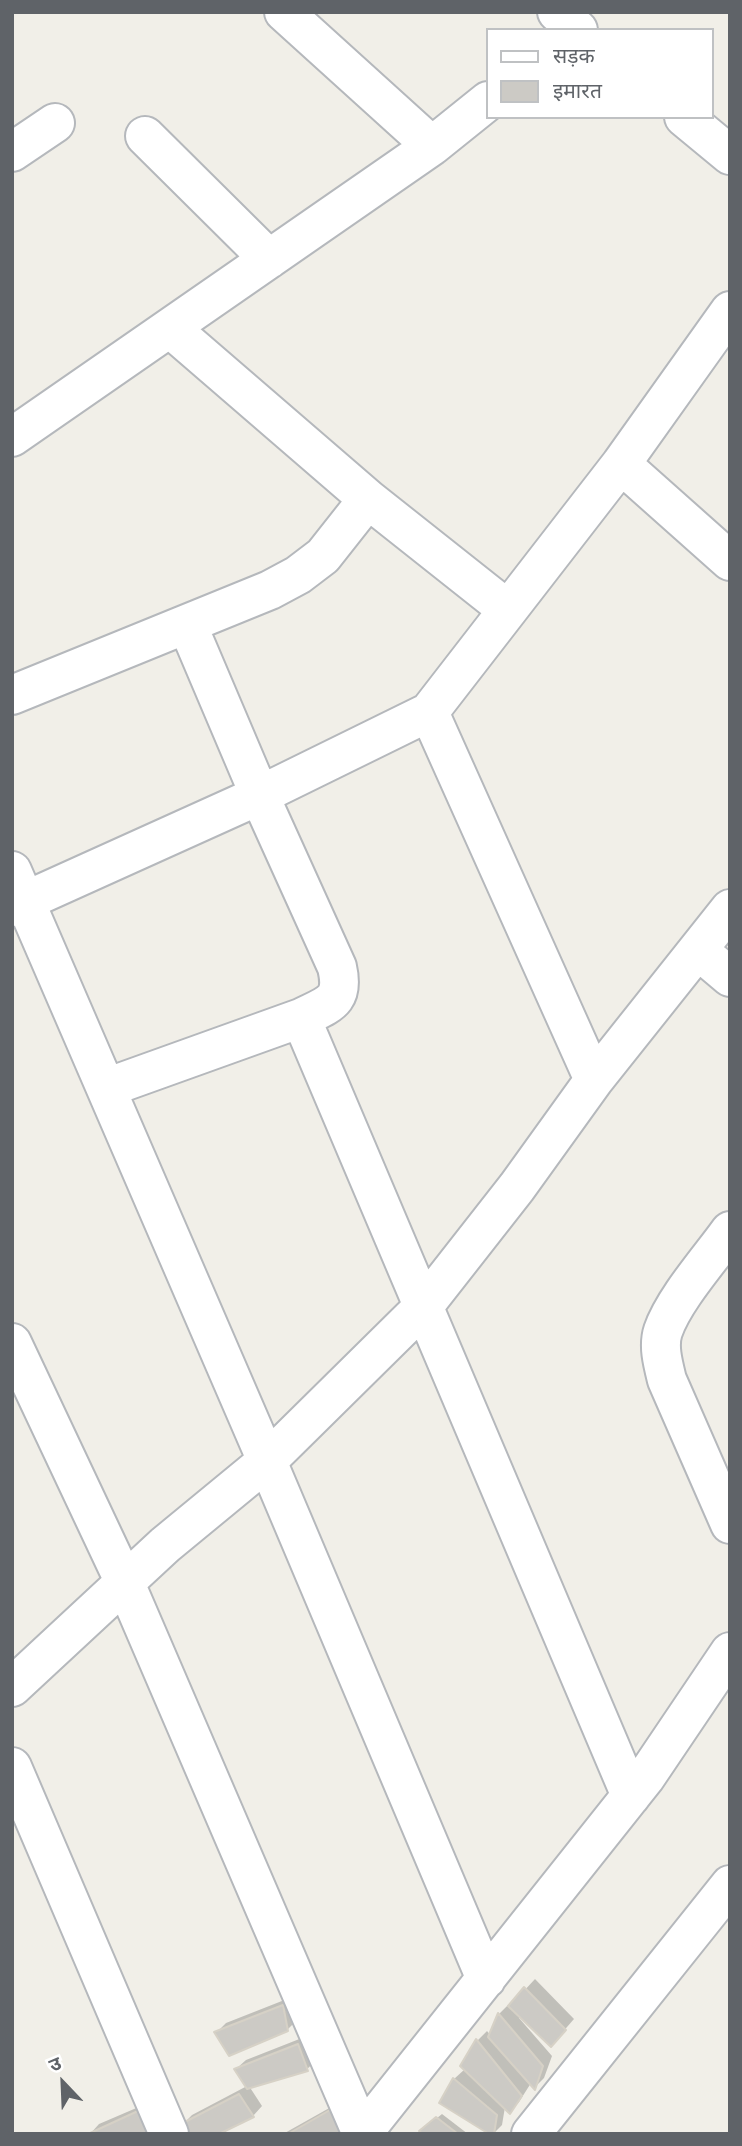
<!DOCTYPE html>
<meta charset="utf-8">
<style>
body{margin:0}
#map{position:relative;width:742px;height:2146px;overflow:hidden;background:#f1efe8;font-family:Mulish,"Noto Sans Devanagari",sans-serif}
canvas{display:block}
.frame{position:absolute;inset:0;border:14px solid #5f6368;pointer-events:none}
.legend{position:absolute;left:486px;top:28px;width:228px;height:91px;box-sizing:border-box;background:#fff;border:2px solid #bfc1c3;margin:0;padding:9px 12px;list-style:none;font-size:21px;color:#5f6368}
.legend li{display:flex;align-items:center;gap:14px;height:35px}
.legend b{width:35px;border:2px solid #bfc1c3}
.north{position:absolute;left:28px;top:2048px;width:70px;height:70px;-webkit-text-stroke:5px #fff;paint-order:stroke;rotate:337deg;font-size:19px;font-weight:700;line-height:28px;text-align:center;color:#5f6368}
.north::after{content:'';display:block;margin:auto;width:24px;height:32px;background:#5f6368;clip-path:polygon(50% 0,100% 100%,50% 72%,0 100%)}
</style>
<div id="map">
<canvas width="742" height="2146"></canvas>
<div class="frame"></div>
<ul class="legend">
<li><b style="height:9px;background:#fff"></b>सड़क</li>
<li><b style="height:19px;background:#cccac5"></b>इमारत</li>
</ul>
<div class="north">उ</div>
</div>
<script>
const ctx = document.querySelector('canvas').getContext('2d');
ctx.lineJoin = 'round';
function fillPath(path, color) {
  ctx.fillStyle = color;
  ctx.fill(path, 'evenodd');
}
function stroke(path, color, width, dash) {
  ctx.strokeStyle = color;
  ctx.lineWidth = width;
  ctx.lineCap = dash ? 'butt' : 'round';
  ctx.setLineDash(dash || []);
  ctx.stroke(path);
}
const shadow = new Path2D(`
 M535,1979L574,2019L560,2035L521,2016L519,2018L552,2056L544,2078L535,2087L531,2083L519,2102L510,2112L505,2107L502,2125L493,2134L454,2079L465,2069L462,2065L478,2040L487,2031L491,2036L499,2014L508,2005L509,2007Z
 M292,1997L297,2020L287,2030L217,2032L226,2023Z
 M307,2036L317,2060L307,2069L249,2086L262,2106L253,2116L183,2124L192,2115L247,2086L236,2069L246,2060Z
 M340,2102L335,2134H283Z
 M148,2103L152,2134H90L99,2124Z
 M442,2114L468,2134H426V2127Z`);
const building = new Path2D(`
 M524,1987L566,2030L551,2047L508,2006Z
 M283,2005L288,2031L229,2056L214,2032Z
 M498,2013L543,2066L535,2090L488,2037Z
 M476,2039L522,2096L510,2114L460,2066Z
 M298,2044L308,2071L247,2089L234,2069Z
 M453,2078L497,2115L494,2134H489L439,2103Z
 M239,2094L254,2117L219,2134H186L181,2124Z
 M330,2110L342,2130L338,2134H288Z
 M138,2111L148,2134H88Z
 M436,2117L458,2134H423L419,2131Z`);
const minor = new Path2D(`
 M557,12L578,30
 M684,117L730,155
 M145,136L269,259
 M432,146L488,101
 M12,152L55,123
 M12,437L432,146L284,12
 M621,464L730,561
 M368,499L508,610
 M187,624L266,810L337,967C345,1002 329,1004 301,1018
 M12,695L270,590L298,575L323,556L368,499L170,328
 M429,712L594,1080
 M12,871L267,1461L486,1979
 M12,907L260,795L429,712L621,464L730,311
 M698,950L730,977
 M106,1088L301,1018L631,1796
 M730,1231C710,1259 674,1299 663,1331C658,1346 663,1364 667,1380L730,1524
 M12,1343L125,1583L362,2134
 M12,1687L165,1545L267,1461L423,1307L517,1187L594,1080L730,909
 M12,1767L169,2134
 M362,2134L645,1778L730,1652
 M531,2134L730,1885`);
fillPath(shadow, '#0003');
fillPath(building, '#cccac5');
stroke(building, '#d6d1c6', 2);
stroke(minor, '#b5b8bc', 42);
stroke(minor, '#fff', 38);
</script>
